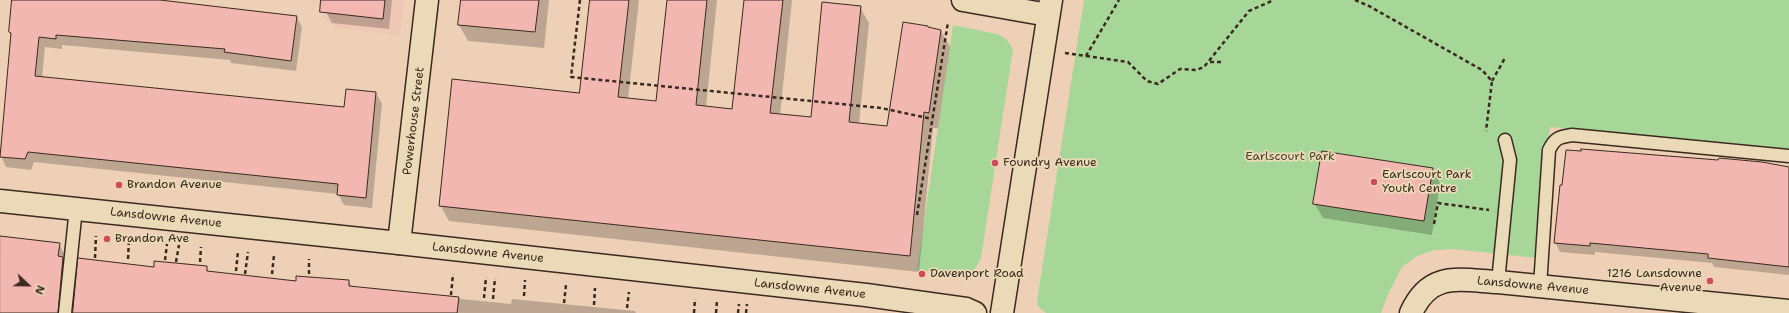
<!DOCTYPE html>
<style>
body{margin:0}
#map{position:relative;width:1789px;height:313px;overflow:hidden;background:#edd0b6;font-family:"Shantell Sans",sans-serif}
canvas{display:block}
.north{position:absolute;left:8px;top:265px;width:40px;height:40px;-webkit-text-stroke:3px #ebdab7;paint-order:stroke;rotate:112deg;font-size:11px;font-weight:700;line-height:16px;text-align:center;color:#3b2a1e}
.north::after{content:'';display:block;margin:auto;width:14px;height:18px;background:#3b2a1e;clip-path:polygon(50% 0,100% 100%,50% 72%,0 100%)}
</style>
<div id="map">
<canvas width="1789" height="313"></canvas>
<div class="north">N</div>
</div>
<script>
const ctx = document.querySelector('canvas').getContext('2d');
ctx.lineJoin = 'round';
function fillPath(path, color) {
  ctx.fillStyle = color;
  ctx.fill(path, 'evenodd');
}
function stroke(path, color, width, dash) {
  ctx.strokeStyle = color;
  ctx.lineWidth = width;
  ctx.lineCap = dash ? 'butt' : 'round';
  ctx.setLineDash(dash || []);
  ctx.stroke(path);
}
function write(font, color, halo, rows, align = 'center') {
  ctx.font = font + ' "Shantell Sans",sans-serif';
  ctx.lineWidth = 3.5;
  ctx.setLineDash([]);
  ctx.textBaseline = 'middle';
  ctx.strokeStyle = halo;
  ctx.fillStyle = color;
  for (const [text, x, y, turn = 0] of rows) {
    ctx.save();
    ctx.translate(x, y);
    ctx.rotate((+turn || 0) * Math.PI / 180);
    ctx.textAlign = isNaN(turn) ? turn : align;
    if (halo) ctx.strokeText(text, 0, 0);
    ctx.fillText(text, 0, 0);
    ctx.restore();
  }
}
const built = new Path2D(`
 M318,0H404L400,35L339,28L331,24L324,18L320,12Z`);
const green = new Path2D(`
 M1084,0H1789V150L1550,127L1537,258L1454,249L1435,250L1417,256L1402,267L1388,294L1381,313H1046L1038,306L1037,301Z
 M953,25L997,34L1006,39L1013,49L981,258L974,271L961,274L917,270Z`);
const shadow = new Path2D(`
 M13,0H150L296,16L302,27L296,71L231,63L230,60L62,45V49L45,47L42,78L345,108L376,93L382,104L372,208L344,205L338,194L34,162L31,170L6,167L0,154L12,36L10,32Z
 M327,0H392L389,29L332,23L326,12Z
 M462,0H549L544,48L468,41L459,25Z
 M591,0H639L628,99L657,102L668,0H717L706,107L733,110L745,0H792L780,115L812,119L860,7L869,23L859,124L888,127L928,28L941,31L950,47L938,128H933L919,272L449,221L440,205L580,94Z
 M1789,167V275L1714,267L1712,263L1595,252V255L1560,252L1555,242Z
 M1432,169L1440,183L1432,235L1323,218L1314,203Z
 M0,238L59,244L65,255L64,260L69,268L64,313H0Z
 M206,267L209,272L297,282L349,281L352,288L511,304L512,299L635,311L636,313H74L155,268Z`);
const building = new Path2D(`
 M12,0H160L297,16L291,61L224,52L225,49L56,35V39L39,37L35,76L344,107L346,89L376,92L366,198L337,195L338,184L28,152L25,159L0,157L11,33L9,32Z
 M321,0H385L383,19L320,12Z
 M461,0H539L535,32L458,25Z
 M590,0H629L618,97L656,101L667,0H707L696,105L732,109L744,0H783L770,113L811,117L822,2L861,6L849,122L887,126L903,22L928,26V27L941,30L929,113L924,112L910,256L439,206L452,79L579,93Z
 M1581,149L1718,160L1719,158L1762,162L1789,167V267L1708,258V254L1590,243V246L1554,243L1560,185H1562L1566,150L1581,151Z
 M1322,151L1433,168L1424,221L1313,204Z
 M0,236L60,243L58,256L63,257L58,313H0Z
 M78,258L154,267V261L207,266V271L296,281V276L349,280V286L459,297L457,313H73Z`);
const path = new Path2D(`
 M580,0L571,77L881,108L932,119
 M1355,0L1369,6L1482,70L1492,81L1486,131
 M1065,53L1086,56L1119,0
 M1086,56L1128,62L1147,81L1158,84L1180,69L1196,70L1204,67L1249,11L1274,0
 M1210,62H1224
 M1492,81L1505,58
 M917,215L948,22
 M1434,224L1438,203L1489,210
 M95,258L96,236
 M128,259L129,240
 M165,260L167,244
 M176,262L179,245
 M200,262L201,247
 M236,271L238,251
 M245,274L248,252
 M272,274L274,255
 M309,274V259
 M451,295L453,274
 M524,296L525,280
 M484,298L486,277
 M493,299L495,278
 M564,303L566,285
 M594,305L595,288
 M627,308L629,292
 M694,313L695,299
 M716,313L717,301
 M738,313L739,304
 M746,313L747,304`);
const service = new Path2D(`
 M1498,282L1510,160L1505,140
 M1540,286L1549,150C1555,138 1559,137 1572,135L1789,156
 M65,313L76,208`);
const minor = new Path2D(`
 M963,0L1048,15
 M399,243L427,0`);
const tertiary = new Path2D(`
 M0,201L399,243L866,295L966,309L975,313
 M1002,313L1051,0
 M1411,313C1430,271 1458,280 1498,282L1789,311`);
const markers = [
 [995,163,4,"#d1495b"],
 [1374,182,4,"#d1495b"],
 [119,185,4,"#d1495b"],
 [107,239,4,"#d1495b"],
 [922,274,4,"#d1495b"],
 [1710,281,4,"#d1495b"]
];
const streetNames = [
 ["Powerhouse Street",414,121,-83],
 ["Lansdowne Avenue",166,218,6],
 ["Lansdowne Avenue",488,253,6],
 ["Lansdowne Avenue",1533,286,5],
 ["Lansdowne Avenue",810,289,6]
];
const parkNames = [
 ["Earlscourt Park",1290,157]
];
const poiNames = [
 ["Foundry Avenue",1003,163],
 ["Earlscourt Park",1382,175],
 ["Youth Centre",1382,189],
 ["Brandon Avenue",127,185],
 ["Brandon Ave",115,239],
 ["Davenport Road",930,274],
 ["1216 Lansdowne",1702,274,"right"],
 ["Avenue",1702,288,"right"]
];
fillPath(built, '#efc8b5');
fillPath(green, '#a6d798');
fillPath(shadow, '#0003');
fillPath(building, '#f3b7b2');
stroke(building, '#3b2a1e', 1);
stroke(service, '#3b2a1e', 15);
stroke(minor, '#3b2a1e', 25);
stroke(tertiary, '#3b2a1e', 25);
stroke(path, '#3b2a1e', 2.5, [4, 3]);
stroke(service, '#ebdab7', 12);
stroke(minor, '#ebdab7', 22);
stroke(tertiary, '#ebdab7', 22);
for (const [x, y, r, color] of markers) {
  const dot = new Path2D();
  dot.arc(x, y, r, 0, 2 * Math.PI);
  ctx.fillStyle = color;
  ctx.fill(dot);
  stroke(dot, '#ebdab7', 1.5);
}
write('12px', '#3b2a1e', '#ebdab7', streetNames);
write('12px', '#4b4430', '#ebdab7', parkNames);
write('12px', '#3b2a1e', '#ebdab7', poiNames, 'left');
</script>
